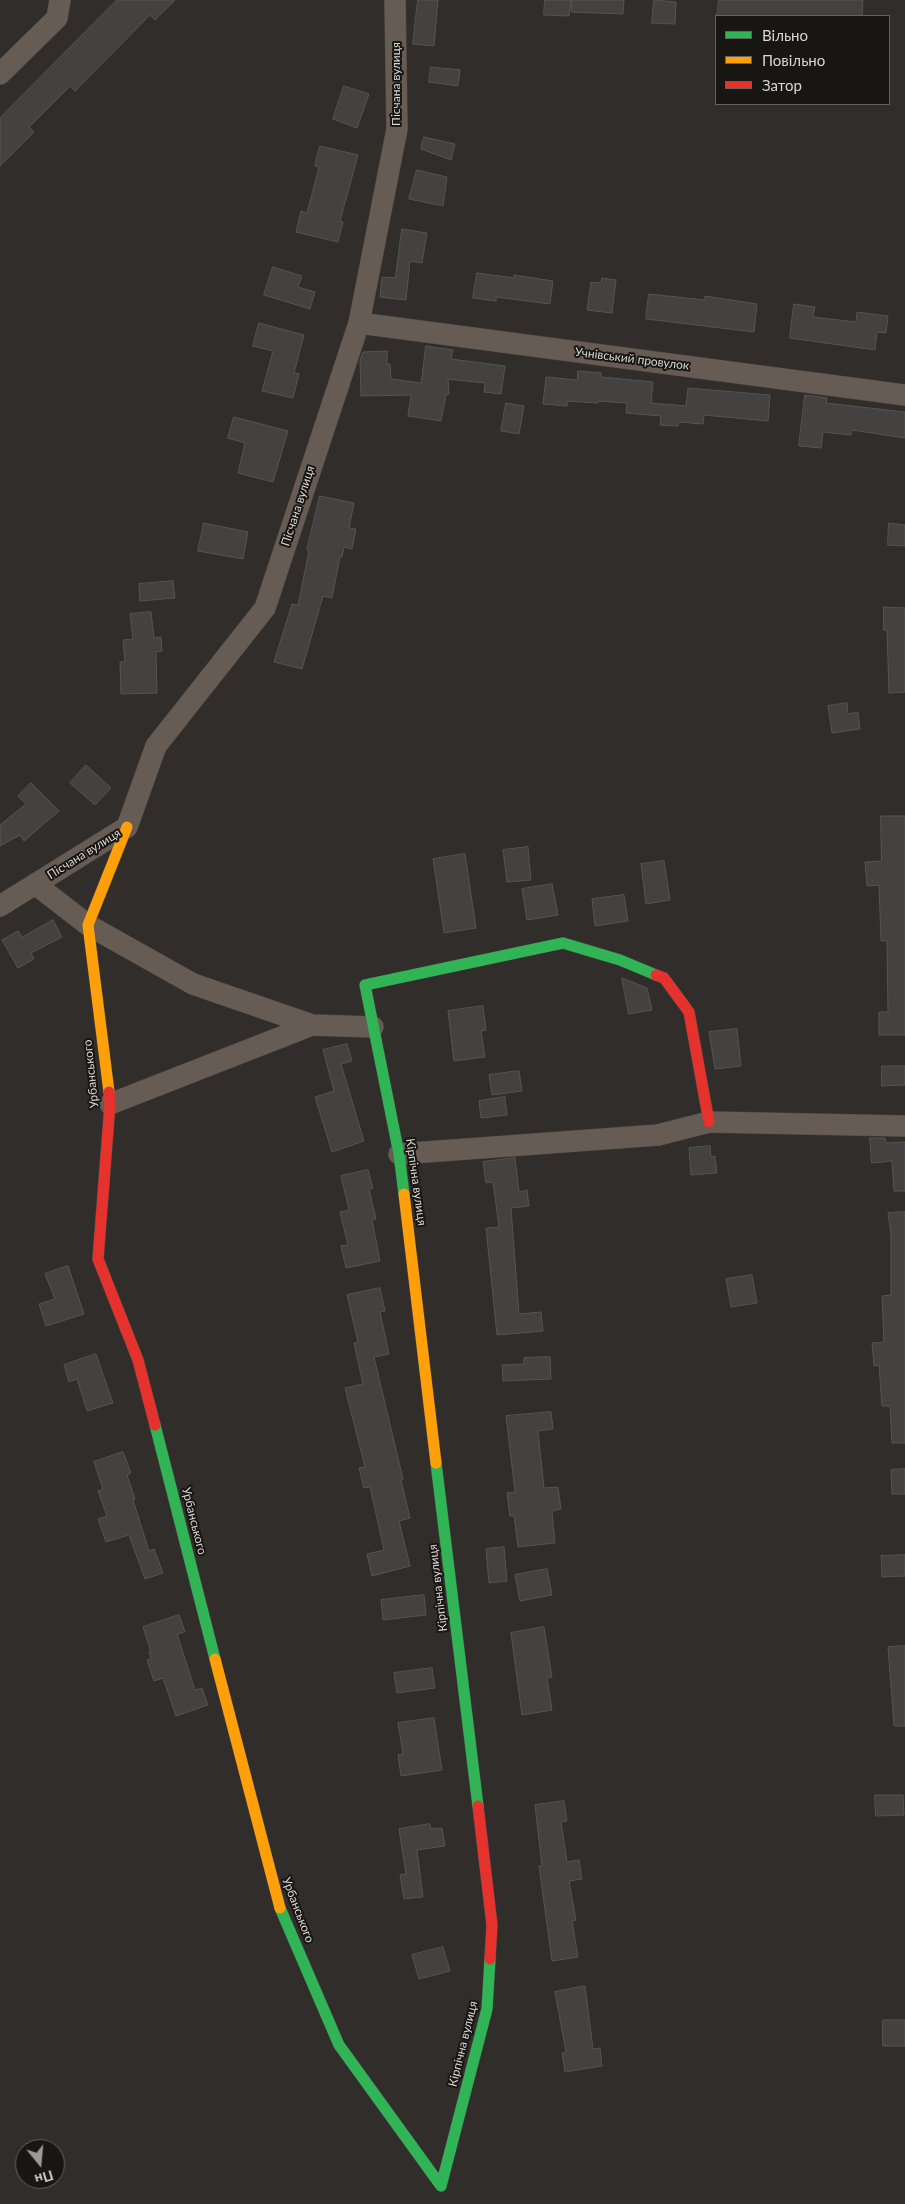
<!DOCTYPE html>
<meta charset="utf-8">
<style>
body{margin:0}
#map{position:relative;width:905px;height:2204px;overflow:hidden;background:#302d2a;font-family:Lato,sans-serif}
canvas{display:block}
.legend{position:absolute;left:715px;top:15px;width:175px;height:90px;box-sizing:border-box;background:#181613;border:1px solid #65635f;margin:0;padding:6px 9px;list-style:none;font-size:15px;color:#d8d6d2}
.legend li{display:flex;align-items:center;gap:10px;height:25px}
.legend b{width:25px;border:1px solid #65635f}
.north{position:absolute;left:15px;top:2139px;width:50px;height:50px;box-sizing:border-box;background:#181613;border:1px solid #65635f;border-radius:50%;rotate:163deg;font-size:14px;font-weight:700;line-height:20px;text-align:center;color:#d8d6d2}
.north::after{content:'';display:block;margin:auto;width:18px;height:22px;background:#9d9b97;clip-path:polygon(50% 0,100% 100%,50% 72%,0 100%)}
</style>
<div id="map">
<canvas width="905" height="2204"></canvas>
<ul class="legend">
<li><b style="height:6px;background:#30b455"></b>Вільно</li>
<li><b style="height:6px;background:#ff9f0a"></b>Повільно</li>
<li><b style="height:6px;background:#e5322d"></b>Затор</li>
</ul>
<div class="north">Пн</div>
</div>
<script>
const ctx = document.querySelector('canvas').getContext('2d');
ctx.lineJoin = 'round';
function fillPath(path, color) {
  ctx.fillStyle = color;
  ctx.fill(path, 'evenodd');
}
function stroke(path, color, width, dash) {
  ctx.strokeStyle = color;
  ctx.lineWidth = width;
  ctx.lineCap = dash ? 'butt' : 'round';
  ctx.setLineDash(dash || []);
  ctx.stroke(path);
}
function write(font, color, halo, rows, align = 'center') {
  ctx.font = font + ' Lato,sans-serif';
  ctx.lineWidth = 4;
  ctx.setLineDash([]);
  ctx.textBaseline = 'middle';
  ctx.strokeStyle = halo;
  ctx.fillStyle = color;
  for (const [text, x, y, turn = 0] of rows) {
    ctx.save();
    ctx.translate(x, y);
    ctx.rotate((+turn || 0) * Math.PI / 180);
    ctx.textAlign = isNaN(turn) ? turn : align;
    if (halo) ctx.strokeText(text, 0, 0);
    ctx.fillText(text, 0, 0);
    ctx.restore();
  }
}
const building = new Path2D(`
 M117,0H175L155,20L150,15L75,91L70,86L29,127L34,132L0,166V118Z
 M418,0H438L434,46L413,44Z
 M545,0H571L569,16L544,15Z
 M572,0H624L623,14L572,12Z
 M654,0L676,2L675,24L652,23Z
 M719,0H863L862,16H717Z
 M431,67L460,70L458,86L429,82Z
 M344,86L369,94L357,128L333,119Z
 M424,137L455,144L451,160L421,149Z
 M320,146L358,155L340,221L343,222L338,242L296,232L301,211L307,213L319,167L315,166Z
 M417,170L447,177L443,206L409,199Z
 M402,229L427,233L422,263L410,261L406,300L380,297L382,277L395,278Z
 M273,267L302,276L298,287L315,292L310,309L264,295Z
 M477,273L514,278V275L553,281L550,304L496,297V301L473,298Z
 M602,278L616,280L612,313L587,310L591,282L601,283Z
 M649,294L705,300V296L757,304L754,332L646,319Z
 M794,304L815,307L813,317L856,322L857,312L888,316L886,333L877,332L875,350L790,338Z
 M259,323L304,335L294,373L299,374L293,398L262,391L273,351L253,346Z
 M426,346L453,350L451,359L505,366L501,394L484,392L485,383L448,379L449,394L446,395L441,421L408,416L411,395L361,396L360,360L363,352L387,351V364H390L391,379L421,383Z
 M578,371L601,373V377L653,382L651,403L686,406L688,388L770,395L768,421L704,415L703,424L679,422L678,426L660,425L661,416L626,413L627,403L599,401L598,403L567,401V406L543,404L546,377L577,380Z
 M805,395L827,398L826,403L905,412V438L852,430L851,435L823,432L821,448L799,446Z
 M506,403L524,406L519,434L501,431Z
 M234,417L288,431L273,482L238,473L245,443L228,438Z
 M320,496L354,503L349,528L356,529L352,549L344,547L342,557H340L332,598L323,596L302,669L274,662L292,604L298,605L309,551L307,550Z
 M204,523L248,532L243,559L198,551Z
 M889,523L905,525V546L888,545Z
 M173,581L175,598L140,601L139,584Z
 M884,607L905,608V692L889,693L887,630H884Z
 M151,612L154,638L161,637L162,651L156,652L157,693L121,694L120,662H125L123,640L133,639L130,614Z
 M847,703L848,714L858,712L860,729L832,733L828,706Z
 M86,765L111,788L95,805L70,783Z
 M31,783L59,811L24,841L20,835L0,846V825L26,804L18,796Z
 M881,816H905V1035H879V1012H888L887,941H881L879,885L867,886L865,862L881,861Z
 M528,847L531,880L507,882L503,850Z
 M465,854L476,928L444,933L433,859Z
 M664,861L670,900L646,904L641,864Z
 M552,884L558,915L527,920L522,889Z
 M624,895L628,921L595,926L592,899Z
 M53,920L62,937L31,953L34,959L18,968L2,940L18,931L22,937Z
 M622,978L647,988L652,1010L629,1014Z
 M483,1006L486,1030L481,1031L485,1057L454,1061L448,1011Z
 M737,1029L741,1066L715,1069L709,1032Z
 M347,1044L352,1061L341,1064L364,1141L332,1152L315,1097L334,1091L323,1050Z
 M882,1066H905V1085L882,1086Z
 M519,1071L522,1091L492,1095L489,1075Z
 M505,1097L507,1115L481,1118L479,1101Z
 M870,1138H885L886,1143L905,1142V1191H894L892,1161L872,1163Z
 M710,1146L711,1157L715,1156L717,1173L691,1175L689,1148Z
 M515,1158L519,1192L527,1190L529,1206L511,1208L519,1314L541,1312L543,1331L497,1335L486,1228L499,1227L493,1182L486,1183L483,1162Z
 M368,1170L373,1188L369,1189L376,1219L372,1220L380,1261L346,1268L341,1246L348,1245L340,1212L349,1210L341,1176Z
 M905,1212V1443H892L890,1406H882L879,1365L874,1366L872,1343L884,1342L882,1296L891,1295V1234L888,1213Z
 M68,1266L84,1314L46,1326L39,1304L55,1299L45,1274Z
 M752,1275L757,1303L731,1307L726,1279Z
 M380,1288L385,1311L380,1312L389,1354L374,1357L403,1479L401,1480L410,1518L399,1521L410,1566L372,1576L367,1554L384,1550L370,1487L364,1488L359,1468L365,1467L345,1388L363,1384L354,1343L358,1342L347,1295Z
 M96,1354L113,1403L87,1411L77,1379L69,1382L64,1365Z
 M550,1357L551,1379L503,1381L502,1365L524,1364V1358Z
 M551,1412L553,1429L538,1431L544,1488L558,1487L561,1509L552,1511L555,1543L518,1547L514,1516H510L507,1493L515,1492L506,1416Z
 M123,1452L131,1473L127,1475L135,1499L133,1500L149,1551L154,1549L163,1573L145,1579L129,1535L106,1542L98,1519L107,1516L98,1491L103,1489L94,1462Z
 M905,1469V1494H892L891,1470Z
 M504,1547L507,1581L489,1583L486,1549Z
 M905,1555V1576L882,1577L881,1556Z
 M547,1569L552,1595L520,1601L515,1575Z
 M424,1595L426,1615L383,1620L381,1600Z
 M179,1615L185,1632L177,1634L195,1690L202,1688L208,1705L176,1716L163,1678L154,1681L147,1660L151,1659L149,1652H151L143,1627Z
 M544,1627L552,1677L547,1678L552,1710L522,1715L511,1633Z
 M905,1646V1726H894L888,1647Z
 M432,1668L435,1688L397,1693L394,1673Z
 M434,1718L442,1770L401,1776L398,1755L403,1754L398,1723Z
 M875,1795H903L904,1815L876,1816Z
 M564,1801L567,1821L561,1822L567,1862L579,1860L582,1879L569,1881L576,1920L572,1921L578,1957L552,1961L539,1866H542L535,1805Z
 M430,1824L431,1829L442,1828L445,1846L417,1850L423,1897L404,1899L400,1875L406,1874L399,1829Z
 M443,1947L450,1971L419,1979L412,1955Z
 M585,1986L593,2049L600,2048L602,2066L565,2072L562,2053L566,2052L555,1992Z
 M883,2020H905V2046H883Z`);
const street = new Path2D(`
 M0,74L57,18L60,0
 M359,323L905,395
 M35,884L88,925L193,984L312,1025
 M0,906L127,827L156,746L265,608L359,323L397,129L395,0
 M110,1104L312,1025L373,1027
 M399,1154L658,1135L709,1122L905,1126`);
const fast = new Path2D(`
 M404,1194L399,1154L365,985L563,943L620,960L656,975
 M155,1425L215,1659
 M436,1463L478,1806
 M280,1908L339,2045L441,2186
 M441,2186L487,2009L490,1959`);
const slow = new Path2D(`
 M109,1092L88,925L127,827
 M404,1194L436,1463
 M215,1659L280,1908`);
const jam = new Path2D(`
 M656,975L664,978L689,1012L709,1122
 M109,1092L110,1104L98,1259L138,1360L155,1425
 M478,1806L492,1925L490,1959`);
const streetNames = [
 ["Пiсчана вулиця",396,84,-90],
 ["Учнівський провулок",632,359,7],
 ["Пiсчана вулиця",298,506,-72],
 ["Пiсчана вулиця",84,854,-32],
 ["Урбанського",91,1074,-96],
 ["Кiрпiчна вулиця",416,1182,82],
 ["Урбанського",194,1521,76],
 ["Кiрпiчна вулиця",438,1588,-97],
 ["Урбанського",298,1910,69],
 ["Кiрпiчна вулиця",463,2044,-76]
];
fillPath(building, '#444240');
stroke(building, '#565452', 1);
stroke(street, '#4a4846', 22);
stroke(fast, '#4a4846', 12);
stroke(slow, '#4a4846', 12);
stroke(jam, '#4a4846', 12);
stroke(street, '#665c54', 21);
stroke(fast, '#30b455', 11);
stroke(slow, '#ff9f0a', 11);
stroke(jam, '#e5322d', 11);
write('12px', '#d8d6d2', '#181613', streetNames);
</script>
